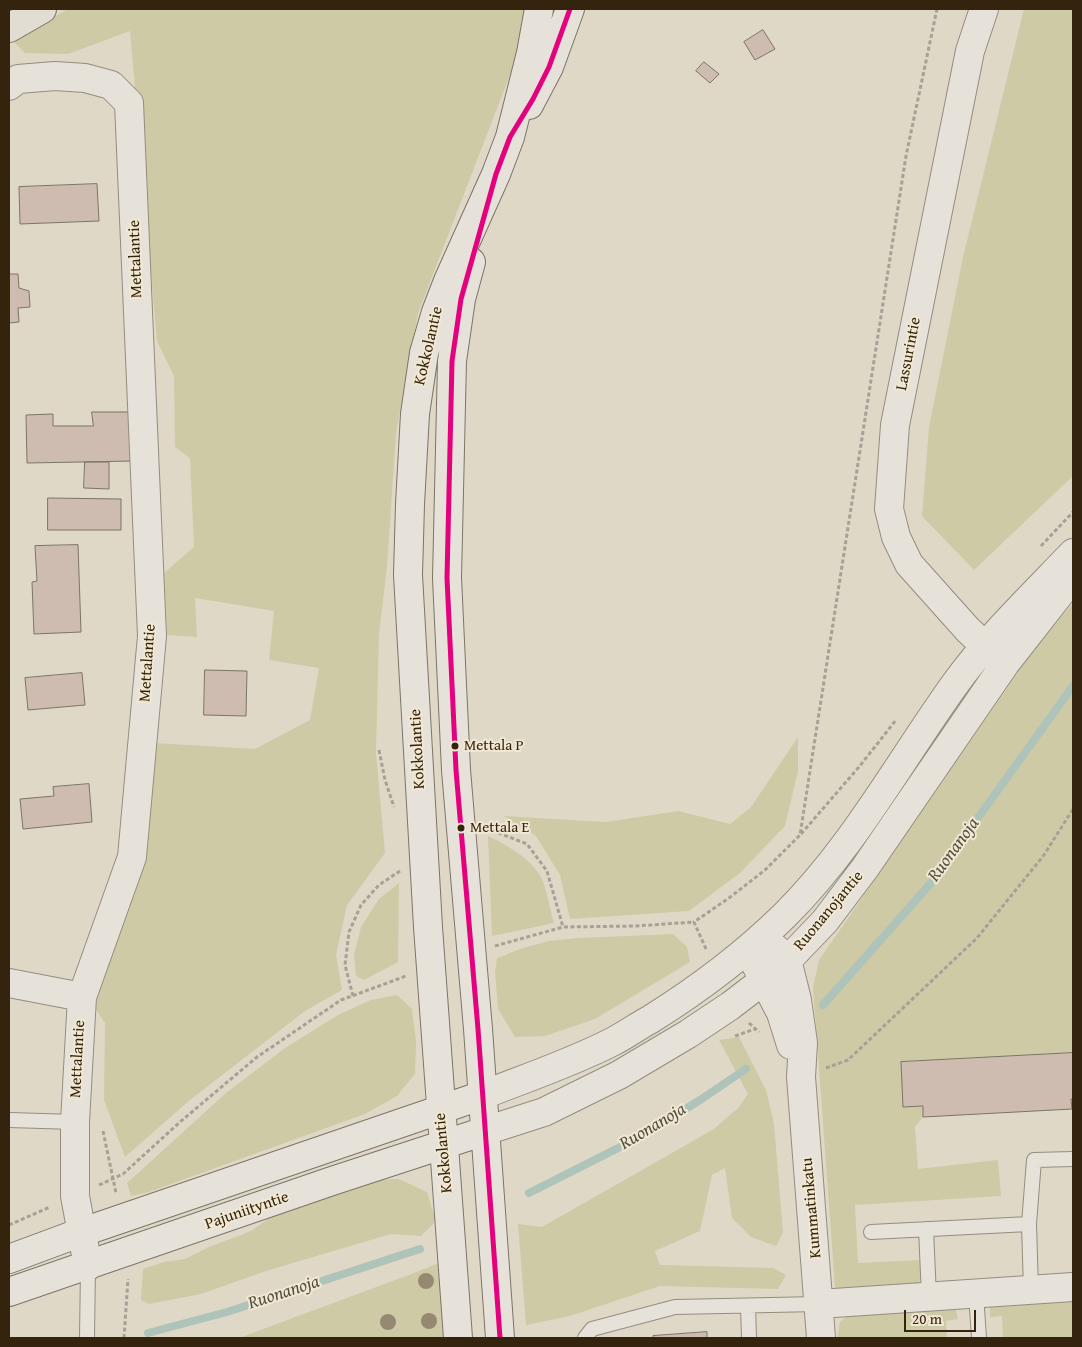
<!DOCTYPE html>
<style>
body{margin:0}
#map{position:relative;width:1082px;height:1347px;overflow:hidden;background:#e0d8c6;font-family:"Gentium Book Plus",serif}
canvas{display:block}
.frame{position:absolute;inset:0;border:10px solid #35240d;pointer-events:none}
.scale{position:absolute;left:904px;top:1310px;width:72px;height:22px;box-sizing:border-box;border:2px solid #35240d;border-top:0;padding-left:6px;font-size:15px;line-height:18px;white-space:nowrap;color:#35240d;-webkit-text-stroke:4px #f1e8d3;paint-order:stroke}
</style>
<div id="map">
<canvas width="1082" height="1347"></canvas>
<div class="frame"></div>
<div class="scale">20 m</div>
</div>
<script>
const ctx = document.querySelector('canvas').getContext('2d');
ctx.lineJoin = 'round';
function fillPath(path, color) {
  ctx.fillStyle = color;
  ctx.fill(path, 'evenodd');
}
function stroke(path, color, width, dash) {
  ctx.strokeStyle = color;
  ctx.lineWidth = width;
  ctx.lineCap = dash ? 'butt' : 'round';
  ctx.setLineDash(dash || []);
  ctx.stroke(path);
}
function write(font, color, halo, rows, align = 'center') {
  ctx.font = font + ' "Gentium Book Plus",serif';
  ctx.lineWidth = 4;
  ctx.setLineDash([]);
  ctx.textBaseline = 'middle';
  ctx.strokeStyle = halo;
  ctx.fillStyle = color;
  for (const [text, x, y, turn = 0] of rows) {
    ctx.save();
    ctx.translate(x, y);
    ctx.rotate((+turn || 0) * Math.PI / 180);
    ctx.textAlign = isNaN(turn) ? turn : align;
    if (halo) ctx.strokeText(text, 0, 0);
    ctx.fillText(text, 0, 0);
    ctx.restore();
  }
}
const green = new Path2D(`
 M68,9H525L524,24L513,67L418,313L396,433L387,567L379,634L376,753L385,853L347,905L336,955L342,990L305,1011L190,1100L125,1157L104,1100L105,1023L91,1002L155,743L255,749L310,720L319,668L269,660L274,611L195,598L197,637L167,635L164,573L194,547L190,458L175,447L174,376L157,341L130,31L68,54L25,53L13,41Z
 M1024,9H1073V476L974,570L922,516L929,427L963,257Z
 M1073,603V1053L901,1062L903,1107L923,1106V1117L915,1127L918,1169L998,1160L1001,1196L855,1205L858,1263L921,1260V1278L917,1286L835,1288L813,987L819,960L1034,649Z
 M798,737V771L785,826L740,873L689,911L570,919L560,875L536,836L504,816L606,822L678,811L730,824L751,807Z
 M488,836C507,845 530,858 541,877C547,889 550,910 554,923L492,936Z
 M399,883L398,962L364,980L356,976L354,955L361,927L379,899Z
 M673,934L687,947L690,962L595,1019L545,1036L515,1037L498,1009L495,972L497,958L523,948L549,941L579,938Z
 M397,995L412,1009L416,1041L415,1074L397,1096L365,1114L149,1192L131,1196L127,1183L226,1093L285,1048L338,1015L371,1000Z
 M739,1037L766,1090L774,1124L783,1233L776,1246L751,1237L732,1218L725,1168L712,1175L700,1231L655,1251L660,1265L773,1268L786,1275L778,1289L660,1286L570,1316L526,1325L518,1224L542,1227L714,1129L738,1108L748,1094L719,1040Z
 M399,1179L427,1192L436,1221L421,1236L391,1234L266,1271L201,1294L149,1304L141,1300L143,1269L164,1262L185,1259L209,1247L251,1231L275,1214L370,1180Z
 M439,1263L445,1338H239L414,1273Z
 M1073,1298V1338H1003L1002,1316L990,1317V1303Z
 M955,1305L958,1319L946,1321L947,1338H837L840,1322L852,1311Z`);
const stream = new Path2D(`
 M823,1005L931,883L1073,686
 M529,1193L642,1136L700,1100L746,1069
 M148,1333L227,1312L420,1249`);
const building = new Path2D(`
 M763,30L775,49L755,60L744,42Z
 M704,62L719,74L710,83L696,71Z
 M97,184L99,221L20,224L19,187Z
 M9,274H18L19,288L29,291L30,307L18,308L19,322L9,323Z
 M92,412H132L133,461L27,463L26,415L53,414V426H93Z
 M85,462H109V489L84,488Z
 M48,498L121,499V530H48Z
 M78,545L81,632L34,634L32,582L37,581L35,546Z
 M205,670L247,671L246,716L204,715Z
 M82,673L85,705L28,710L25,678Z
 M89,784L92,822L23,829L20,799L54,796L53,787Z
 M1073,1053V1099H1071L1072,1109L923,1117V1106L903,1107L901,1062Z
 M707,1332V1338H653V1336Z`);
const path = new Path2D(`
 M1041,546L1073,512
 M379,750L385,780L394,807
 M486,828L527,844L547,871L563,927
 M801,834L859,767L896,720
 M495,946L563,927L636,926L694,922
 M706,949L694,922L729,898L765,870L800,835L906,156L937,9
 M353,996L345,965L349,932L361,905L379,885L400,871
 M749,1023L759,1032
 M735,1036L755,1029
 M826,1068L848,1060L977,938L1044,855L1073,809
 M103,1131L116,1193
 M99,1185L123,1174L180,1122L257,1057L341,1000L406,976
 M9,1225L50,1207
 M124,1338L128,1279`);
const lane = new Path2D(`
 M9,1120L75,1122
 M926,1229L929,1297
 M871,1232L1029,1224
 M1031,1290L1029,1224L1034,1160L1073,1159
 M976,1294L979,1338
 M748,1306L749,1338
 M87,1338L88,1266
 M585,1338L592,1329L675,1307L819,1304`);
const street = new Path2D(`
 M984,9L970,51L895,425L889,509L896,537L909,564L968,630L998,658
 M9,86L18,79L55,76L85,78L111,85L129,103L152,636L132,857L82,997L75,1122V1196L88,1266
 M776,949L787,960L797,1000L803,1043L801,1077L821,1338
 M755,963L781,1013L791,1045
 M9,983L82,997
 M483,1095C526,1078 571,1063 612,1042C626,1035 638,1026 651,1019C699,989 744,955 784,916C853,848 899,762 955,684C989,637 1032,596 1073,553
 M485,1131L544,1112L619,1075L688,1034L730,1006L781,967L825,921L865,868L1005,664L1073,577
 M819,1304L1073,1287`);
const secondary = new Path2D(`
 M529,105L549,67L570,9
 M471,262L461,299L452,361L447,578L456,770L478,1029L500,1338
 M9,1259L71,1236L483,1095
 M9,1292L332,1181L485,1131
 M458,1338L428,927L408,575L410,504L415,414L424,353L436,312L448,281L496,174L510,137L531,53L539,9`);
const highway = new Path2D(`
 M9,28L42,9`);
const bus1 = new Path2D(`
 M500,1338L478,1029L456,770L447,578L452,361L461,299L496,174L510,137L533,99L549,67L570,9`);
const trees = [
 [426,1281],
 [429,1321],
 [388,1322]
];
const markers = [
 [455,746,4.5,"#35240d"],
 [461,828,4.5,"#35240d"]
];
const busNames = [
 ["Mettala P",464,746],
 ["Mettala E",470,828]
];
const streetNames = [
 ["Mettalantie",136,259,-92],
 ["Kokkolantie",429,346,-77],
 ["Lassurintie",909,354,-79],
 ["Mettalantie",148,663,-86],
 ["Kokkolantie",418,749,-93],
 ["Ruonanojantie",829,911,-50],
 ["Mettalantie",78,1059,-87],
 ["Kokkolantie",444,1153,-95],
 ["Kummatinkatu",812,1208,-95],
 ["Pajuniityntie",247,1211,-19]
];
const waterNames = [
 ["Ruonanoja",954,850,-54],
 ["Ruonanoja",653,1127,-31],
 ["Ruonanoja",284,1293,-18]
];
fillPath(green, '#cecaa6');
stroke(stream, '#aec3ba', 8);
fillPath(building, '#cebcb0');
stroke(building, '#7b7467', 1);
stroke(lane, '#938d80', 16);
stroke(street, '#938d80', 30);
stroke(secondary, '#7b7467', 30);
stroke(highway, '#7b7467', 30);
stroke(path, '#a5a197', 3, [4, 2.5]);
stroke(lane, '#e6e2da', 14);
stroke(street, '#e6e2da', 28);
stroke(secondary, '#e6e2da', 28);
stroke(highway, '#e2ddd3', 28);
stroke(bus1, '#e5007d', 5);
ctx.fillStyle = '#958a71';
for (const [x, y] of trees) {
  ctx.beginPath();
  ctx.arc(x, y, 8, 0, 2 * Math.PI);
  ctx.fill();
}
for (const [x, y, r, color] of markers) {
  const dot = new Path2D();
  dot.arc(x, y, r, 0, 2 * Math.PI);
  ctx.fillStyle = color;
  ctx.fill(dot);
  stroke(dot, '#f1e8d3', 2);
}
write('15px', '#35240d', '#f1e8d3', busNames, 'left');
write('16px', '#35240d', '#f1e8d3', streetNames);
write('italic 18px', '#53513f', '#f1e8d3', waterNames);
</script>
